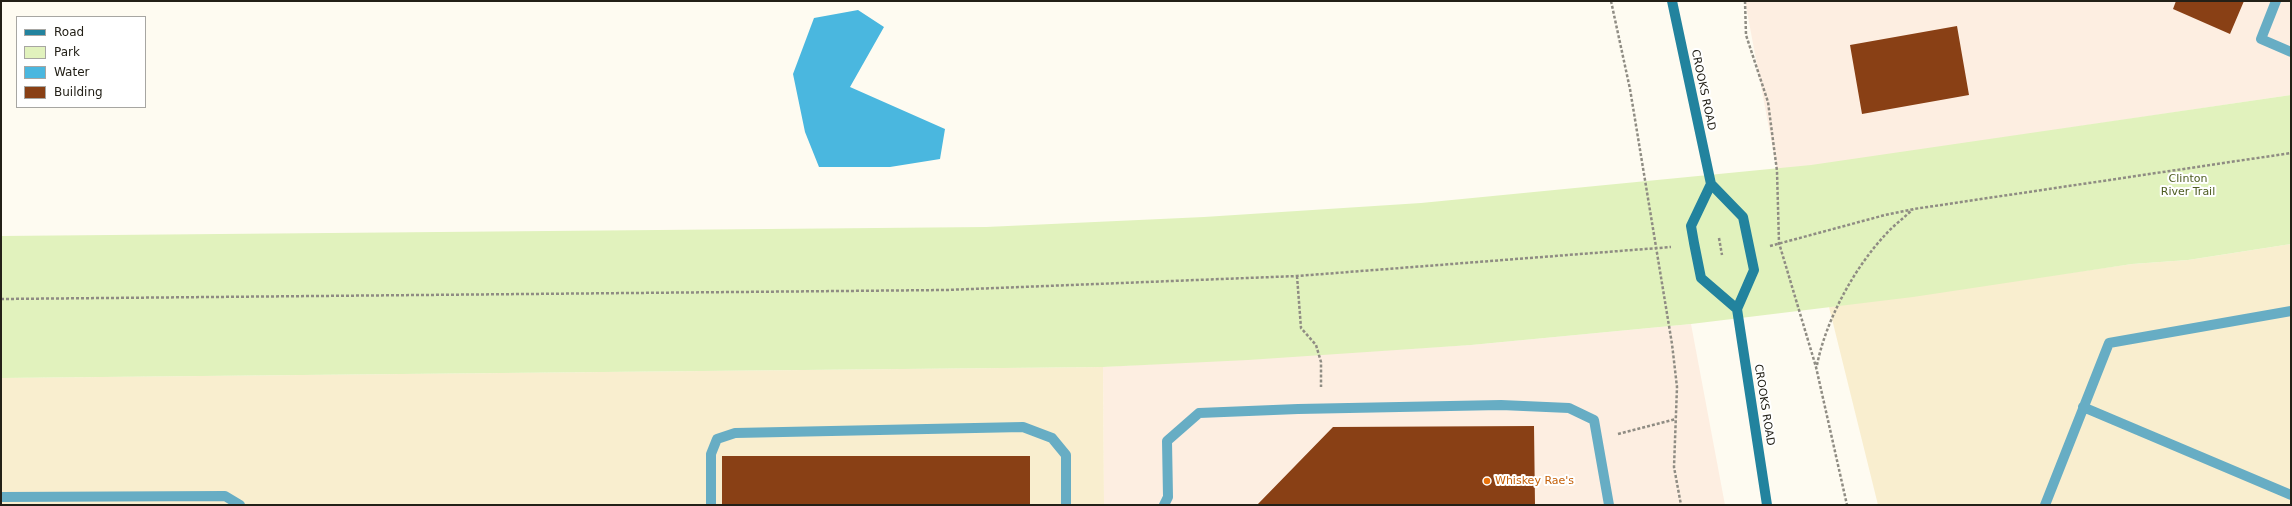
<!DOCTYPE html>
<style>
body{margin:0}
#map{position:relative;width:2292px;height:506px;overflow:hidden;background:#fefbf1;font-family:"DejaVu Sans",sans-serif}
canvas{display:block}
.frame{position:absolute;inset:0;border:2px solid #232017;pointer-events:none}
.legend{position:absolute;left:16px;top:16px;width:130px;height:92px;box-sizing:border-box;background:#fff;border:1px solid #a7a6a2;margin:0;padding:5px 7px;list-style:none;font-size:12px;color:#232017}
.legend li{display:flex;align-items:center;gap:8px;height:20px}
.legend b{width:20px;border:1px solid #a7a6a2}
</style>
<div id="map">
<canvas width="2292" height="506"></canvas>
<div class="frame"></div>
<ul class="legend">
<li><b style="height:5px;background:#22839e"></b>Road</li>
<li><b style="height:11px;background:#e1f2bd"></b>Park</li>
<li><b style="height:11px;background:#4ab7df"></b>Water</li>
<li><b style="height:11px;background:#894015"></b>Building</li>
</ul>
</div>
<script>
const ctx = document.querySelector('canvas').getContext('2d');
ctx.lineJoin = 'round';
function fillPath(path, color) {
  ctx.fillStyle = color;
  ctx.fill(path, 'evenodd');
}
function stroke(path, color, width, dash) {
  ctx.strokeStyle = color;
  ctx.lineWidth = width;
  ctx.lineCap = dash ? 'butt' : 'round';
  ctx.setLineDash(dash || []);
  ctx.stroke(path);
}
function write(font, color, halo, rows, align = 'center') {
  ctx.font = font + ' "DejaVu Sans",sans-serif';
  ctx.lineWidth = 4;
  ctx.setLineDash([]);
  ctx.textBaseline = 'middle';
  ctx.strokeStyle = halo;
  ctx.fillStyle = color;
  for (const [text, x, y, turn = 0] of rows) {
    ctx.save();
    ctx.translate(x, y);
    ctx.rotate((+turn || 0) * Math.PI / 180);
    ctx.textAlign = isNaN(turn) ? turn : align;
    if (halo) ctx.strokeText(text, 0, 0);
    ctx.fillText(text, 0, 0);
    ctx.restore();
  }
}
const commercial = new Path2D(`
 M1745,1H2291V95L1777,171Z
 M1691,324L1725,505H1104L1103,367L1471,345Z`);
const built = new Path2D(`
 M2291,244V505H1878L1829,307L2132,264L2188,260Z
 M1103,367L1104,505H1V378Z`);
const green = new Path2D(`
 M2291,95V244L2188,260L2132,264L1913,297L1691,324L1471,345L1248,360L1103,367L1,378V236L986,227L1204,217L1421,203L1811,165Z`);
const water = new Path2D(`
 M858,10L884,27L850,87L945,129L940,159L890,167H819L805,132L793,74L814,18Z`);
const building = new Path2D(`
 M2176,1H2244L2230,34L2173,9Z
 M1957,26L1969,95L1862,114L1850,45Z
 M1534,426L1535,505H1257L1333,427Z
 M722,456H1030V505H722Z`);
const path = new Path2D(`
 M1611,1L1630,89L1672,344L1677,387L1674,467L1681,505
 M1745,1L1746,35L1768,102L1777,171L1779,243L1816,367L1847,505
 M1719,238L1722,255
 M1770,246L1885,215L1914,209L2291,153
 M1297,276L1301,328L1316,345L1321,362V387
 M1,299L946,290L1297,276L1671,247
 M1817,365C1826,320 1854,268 1886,234C1894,225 1904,218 1913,209
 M1618,434L1676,419`);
const service = new Path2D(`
 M2276,1L2261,39L2291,52
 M2083,407L2291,495
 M1,497L225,496L240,505
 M711,505V454L717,439L735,433L1023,427L1052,438L1066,455V505
 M1164,505L1168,497L1167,441L1199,413L1298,409L1501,405L1569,408L1594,420L1609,505
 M2045,505L2109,343L2291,311`);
const secondary = new Path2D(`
 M1672,1L1711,184L1743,217L1754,270L1737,309L1767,505
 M1711,184L1691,226L1694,243L1701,278L1737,309`);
const markers = [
 [1487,481,4,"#e8710a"]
];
const streetNames = [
 ["CROOKS ROAD",1703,90,78],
 ["CROOKS ROAD",1764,405,81]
];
const parkNames = [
 ["Clinton",2188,179],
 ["River Trail",2188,192]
];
const foodNames = [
 ["Whiskey Rae's",1495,481]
];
fillPath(commercial, '#fdeee1');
fillPath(built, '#f9eecf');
fillPath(green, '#e1f2bd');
fillPath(water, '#4ab7df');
fillPath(building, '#894015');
stroke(path, '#8f8c83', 2.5, [3, 2]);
stroke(service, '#67adc4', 10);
stroke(secondary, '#22839e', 10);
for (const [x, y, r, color] of markers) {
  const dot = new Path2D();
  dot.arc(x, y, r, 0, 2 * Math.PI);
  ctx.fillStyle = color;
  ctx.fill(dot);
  stroke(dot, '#fff', 1.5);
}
write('11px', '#232017', '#fff', streetNames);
write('11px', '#4e5d21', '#fff', parkNames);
write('11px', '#c56008', '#fff', foodNames, 'left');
</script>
